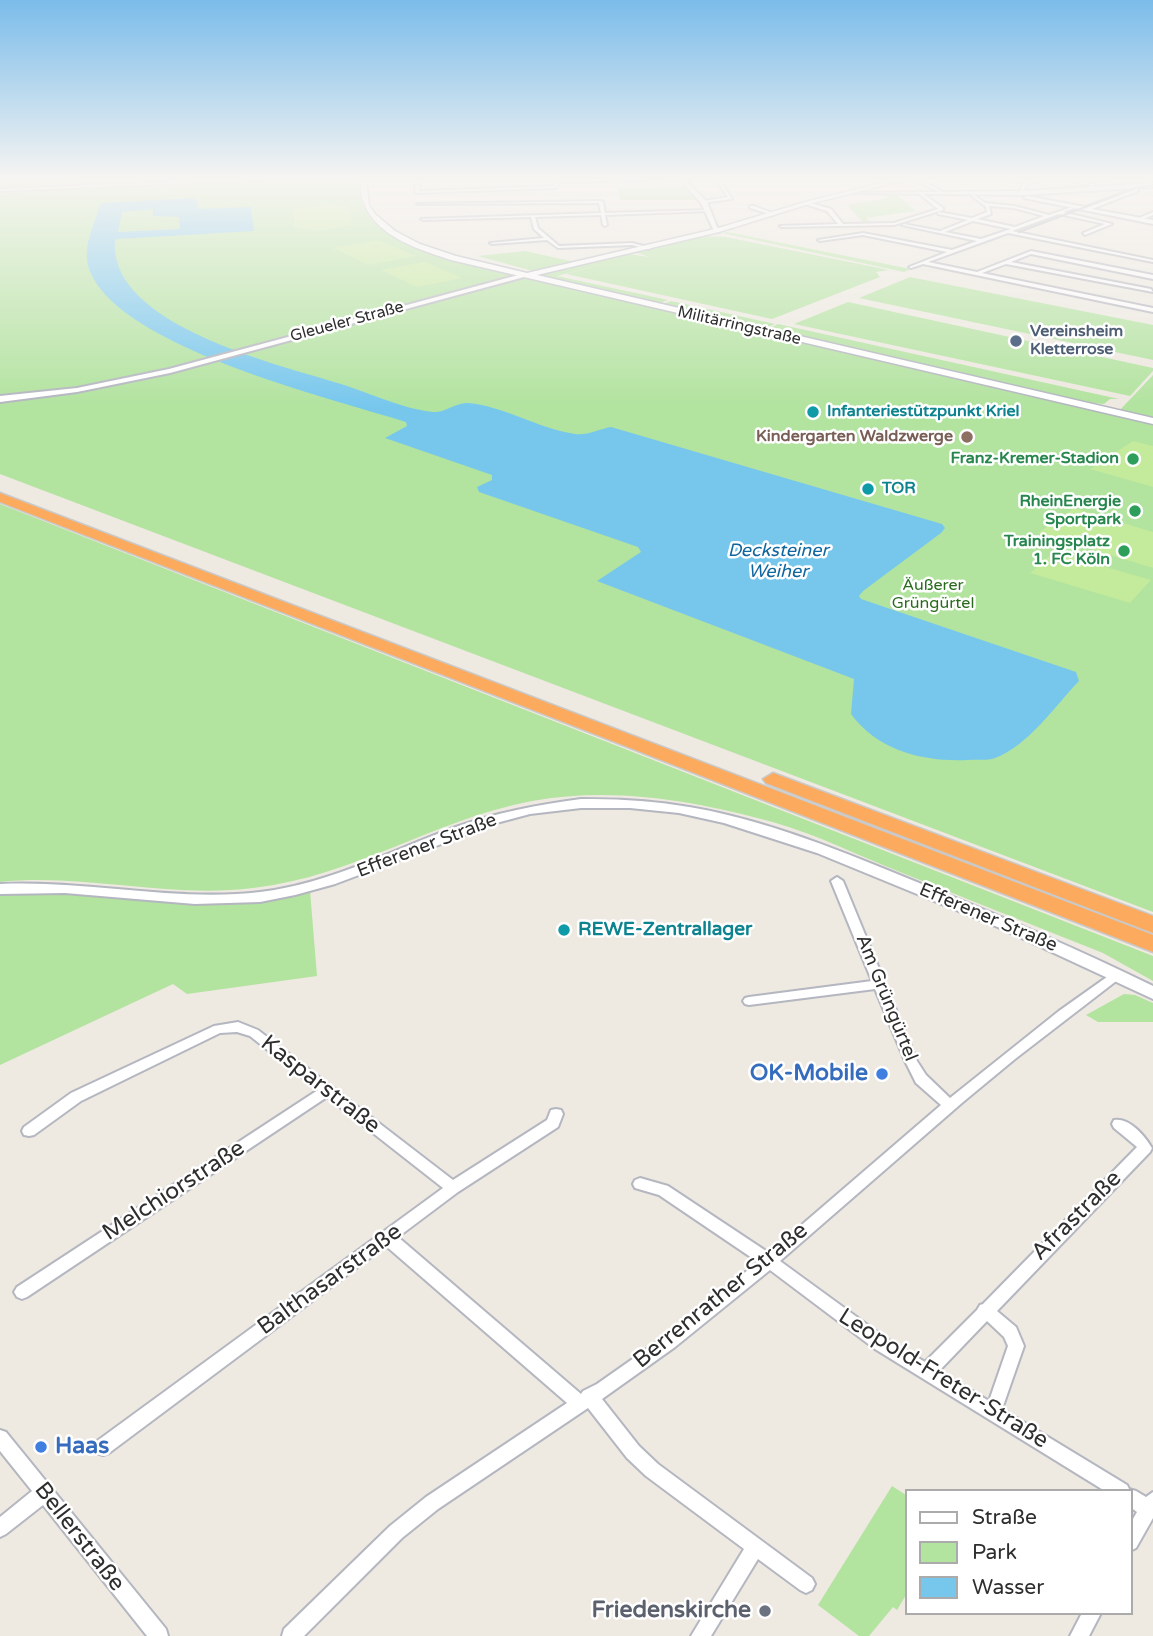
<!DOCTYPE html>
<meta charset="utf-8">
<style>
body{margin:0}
#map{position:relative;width:1153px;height:1636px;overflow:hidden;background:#eee9e1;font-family:"Varela Round",sans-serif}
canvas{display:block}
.legend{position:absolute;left:905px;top:1489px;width:228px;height:126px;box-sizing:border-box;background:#fff;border:2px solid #ababab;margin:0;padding:9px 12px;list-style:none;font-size:21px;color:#2e2e2e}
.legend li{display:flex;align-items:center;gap:14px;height:35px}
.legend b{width:35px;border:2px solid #ababab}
</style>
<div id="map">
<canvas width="1153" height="1636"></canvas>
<ul class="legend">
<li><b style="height:9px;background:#fff"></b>Straße</li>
<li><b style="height:19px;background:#b2e39f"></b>Park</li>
<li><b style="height:19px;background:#77c7ed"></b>Wasser</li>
</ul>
</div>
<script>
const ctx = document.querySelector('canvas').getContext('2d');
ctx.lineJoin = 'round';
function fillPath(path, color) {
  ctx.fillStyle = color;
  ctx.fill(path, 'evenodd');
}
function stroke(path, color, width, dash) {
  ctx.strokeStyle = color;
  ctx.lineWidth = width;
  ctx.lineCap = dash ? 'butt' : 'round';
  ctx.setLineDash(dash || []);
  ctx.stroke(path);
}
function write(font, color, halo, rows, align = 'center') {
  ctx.font = font + ' "Varela Round",sans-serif';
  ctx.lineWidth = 5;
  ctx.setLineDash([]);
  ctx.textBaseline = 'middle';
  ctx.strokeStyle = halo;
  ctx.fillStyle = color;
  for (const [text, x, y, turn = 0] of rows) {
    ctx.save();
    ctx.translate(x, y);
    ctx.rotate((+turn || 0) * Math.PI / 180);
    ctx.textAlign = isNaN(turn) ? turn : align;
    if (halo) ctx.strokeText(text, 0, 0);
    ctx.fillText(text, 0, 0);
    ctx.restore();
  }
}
const green = new Path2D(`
 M0,178H360C361,189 359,198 365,209C380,234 442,255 470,265L1153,422V912L0,474Z
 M685,187L697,200H620L618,188Z
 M883,193H894L916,211L866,218L871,224H865L847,205L889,198Z
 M727,232L901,267L911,269L904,272L722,233Z
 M700,236L726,237L889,270L876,272L880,277L772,319L566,274L603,264L557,276L668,300L653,306L536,276L629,254L649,257L635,252Z
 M525,251L575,262L533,271L478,256Z
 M910,277L1148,324L1153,325V360L859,298Z
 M671,301L775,324L761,330L657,306Z
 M848,302L1153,368V371L1130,396L794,324Z
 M778,324L1119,399H1110L1104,404L1092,403V405L764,331Z
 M1153,375V419L1119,411Z
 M0,504L1153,956V981L1103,953C1035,926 967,899 900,872C859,856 818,835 776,823C697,801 614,786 532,801C432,820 356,876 253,888C168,899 85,873 0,882Z
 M310,891L317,976L187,994L173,984L0,1065V894L68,893L204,904L261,900Z
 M1124,994L1135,995L1153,1003V1022H1098L1086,1015Z
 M892,1486L906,1495V1595L897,1610L893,1607L869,1636H859L818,1605Z`);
const pitch = new Path2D(`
 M332,204L348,207L352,225L319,231L295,227L293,209Z
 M379,240L415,256L368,265L333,248Z
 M425,262L462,278L417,287L381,270Z
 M1133,441L1153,446V487L1090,469Z
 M1074,508L1153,532V568L1038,533Z
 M1054,552L1151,580L1130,603L1030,573Z`);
const water = new Path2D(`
 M193,198L196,199L199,209L251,207L254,231L118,239L115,240C107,325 280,365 341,384C370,393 403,409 433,412C445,413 456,402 468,403C504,406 539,429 575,434C587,436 599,429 611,427L942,524L945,528L941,533L863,591L859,596L861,599L1076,672L1079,681C1055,706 1028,746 995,758C987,761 976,759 968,760C924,762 878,751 851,714L854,679L597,581L641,552L638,547L479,492L477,487L492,480V475L385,438L407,426L406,422C334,399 108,345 88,265C83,245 95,222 101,203ZM153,209V216L179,217L180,229L118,232L122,212Z`);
const minor = new Path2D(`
 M265,178H306L0,191V189Z
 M417,178H421L419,191L554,186L556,181L563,180L684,179L563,182L559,183L556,188L417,193L415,192Z
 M714,178H718L732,199L702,203L704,201L728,197Z
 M759,178H769L761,180Z
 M911,178H917L942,191L939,192Z
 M1004,178L1027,182L1045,178L1028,184L1024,189L1026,193L1024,194L1020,189L1024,183Z
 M1093,178H1101L1085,183L1083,182Z
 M919,191L943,208V210L894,225L782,227L780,226L838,224L827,211L805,204L807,202L831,209L843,224L894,223L938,209L918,193Z
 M973,194L985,203L1014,206L1049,215L1075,206V208L1063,212L1112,224L1085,235L1083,233L1105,224L1059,214L1012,231L1153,260V262L1008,233L928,262L977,272L1031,251L1153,275V279L1031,254L1011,262L1151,289L1153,292L1006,264L982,273L1153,308V312L923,264L911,268L909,267L947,252L863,235L820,241L818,240L863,233L952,250L977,241L902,225L904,224L940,231L968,220L938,214V212L972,218L987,212L986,207L972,196ZM989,206L1014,208L1044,216L1015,227L977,219L991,214ZM973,221L1011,229L981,239L945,232Z
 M601,201L603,202L605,213L709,210L711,211L605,215L607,225L605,226L603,225L601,215L535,217L538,228L559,246L632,243L651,248L649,249L632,245L558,248L547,240L492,244L490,243L544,238L534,229L531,217L423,220L421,219L601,213L599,203L417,204Z
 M750,206H754L775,214L773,215L750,208Z
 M1153,212V215L1141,220L1137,219Z
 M837,877L843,881L917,1061L926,1075L950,1098L1059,1011L1114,972H1122L1124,975L1015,1059L963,1102L780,1261L887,1339L925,1362L977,1310L980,1305L983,1304L1137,1147L1114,1128L1112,1124L1114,1120C1129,1117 1145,1136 1152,1148L1150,1152L997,1311L1016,1327L1024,1346L1002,1409L1127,1485L1129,1489L1136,1491L1146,1497L1153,1492V1518L1136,1548L1130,1551V1524L1137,1512L1130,1507V1491H1105L875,1349L770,1270L675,1347L602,1399L639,1446L658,1464L812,1578L815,1584L812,1590L806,1593L800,1590L758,1559L711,1636H691L744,1549L646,1476L627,1458L588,1408L438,1509L402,1538L304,1636H282L284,1629L390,1526L426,1497L567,1403L386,1246L109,1453L103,1455L97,1453L95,1447L97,1441L443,1188L327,1097L27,1297L22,1299L17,1297L14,1292L17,1287L318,1090L250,1036L237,1032L220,1033L81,1101L34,1135L29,1136L24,1135L22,1131L24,1127L71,1093L214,1026L238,1022L258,1030L453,1180L547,1120L551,1110L556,1109L561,1110L563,1114L558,1127L458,1192L398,1237L581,1394L583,1391L597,1384L664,1337L758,1262L659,1195L635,1188L633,1184L635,1180L640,1178L668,1186L769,1253L941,1105L916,1083L905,1061L875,989L749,1005L745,1004L743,1001L745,998L749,997L872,981L831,881ZM987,1321L1004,1337L1008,1346L989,1401L939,1371Z
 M0,1430L6,1432L166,1629L168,1636H147L43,1505L6,1534L0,1537V1517L32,1491L0,1451Z
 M1082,1613H1101L1089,1636H1070Z`);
const tertiary = new Path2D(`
 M679,178H684L707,202L719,232L714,231L701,203Z
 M1061,178H1072L1095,184L1092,186Z
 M1153,183V187L1024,195L852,193L1024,191Z
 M1136,188L1138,191L1092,209L1153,220V224L1024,198L1027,196L1085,207Z
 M522,274L524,277L170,373L77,392L0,402V396L77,388L169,369Z
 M581,799C613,799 644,800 676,805C763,817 848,854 929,887C1005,918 1080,950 1153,986V999L1000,928L817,853L724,823L679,813L630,808H581L530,814L500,822L335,884L295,895L260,902L195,904L65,893L0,894V884C86,880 176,902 260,892C329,884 392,850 456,827C497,812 538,805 581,799Z`);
const secondary = new Path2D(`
 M360,178H366L369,205L375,214L395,231L420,244L456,256L527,273L715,229L805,202L901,178H913L809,204L719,232L537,275L1153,418V424L451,260C409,246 359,231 360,178Z`);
const motorway = new Path2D(`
 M0,493L1153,935V952L0,502Z
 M773,773L1153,916V933L766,783L763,779Z`);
const tram = new Path2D(`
 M1019,232L1136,188L1153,185`);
const markers = [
 [1016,341,7,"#5c6f8a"],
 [813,412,7,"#0f9aa8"],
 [967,437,7,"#8d6e63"],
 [1133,459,7,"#2e9e5b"],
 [868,489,7,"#0f9aa8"],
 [1135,511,7,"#2e9e5b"],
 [1124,551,7,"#2e9e5b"],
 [564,930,7,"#0f9aa8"],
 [882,1074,7,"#3f7fe0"],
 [41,1447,7,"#3f7fe0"],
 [765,1611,7,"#6b7280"]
];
const farStreetnames = [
 ["Gleueler Straße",347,322,-15],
 ["Militärringstraße",739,326,13]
];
const farServicenames = [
 ["Vereinsheim",1030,332],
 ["Kletterrose",1030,350]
];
const farCulturenames = [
 ["Infanteriestützpunkt Kriel",827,412],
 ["TOR",882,489]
];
const farEducationnames = [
 ["Kindergarten Waldzwerge",953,437]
];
const farLeisurenames = [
 ["Franz-Kremer-Stadion",1119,459],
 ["RheinEnergie",1121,502],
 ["Sportpark",1121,520],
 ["Trainingsplatz",1110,542],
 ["1. FC Köln",1110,560]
];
const farParknames = [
 ["Äußerer",933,586],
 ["Grüngürtel",933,604]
];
const farWaternames = [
 ["Decksteiner",778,551],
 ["Weiher",778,572]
];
const streetNames = [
 ["Efferener Straße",427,846,-21],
 ["Efferener Straße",988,918,23],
 ["Am Grüngürtel",886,998,68]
];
const cultureNames = [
 ["REWE-Zentrallager",578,930]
];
const nearShopnames = [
 ["OK-Mobile",868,1074],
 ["Haas",55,1447,"left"]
];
const nearStreetnames = [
 ["Kasparstraße",320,1085,38],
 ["Melchiorstraße",174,1191,-33],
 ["Afrastraße",1077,1216,-45],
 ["Balthasarstraße",330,1280,-36],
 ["Berrenrather Straße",721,1296,-39],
 ["Leopold-Freter-Straße",943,1379,32],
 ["Bellerstraße",79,1537,52]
];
const nearWorshipnames = [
 ["Friedenskirche",751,1611]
];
fillPath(green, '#b2e39f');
fillPath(pitch, '#c4ea9b');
fillPath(water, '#77c7ed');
stroke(minor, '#b4b6c0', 4);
stroke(tertiary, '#b4b6c0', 4);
stroke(secondary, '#b4b6c0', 3);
stroke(motorway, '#c9c9c9', 3);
fillPath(minor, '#fff');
fillPath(tertiary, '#fff');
fillPath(secondary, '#fff');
fillPath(motorway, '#fcab5e');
stroke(tram, '#a3a5b7', 2);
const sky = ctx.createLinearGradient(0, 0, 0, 407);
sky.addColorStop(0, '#7bbcea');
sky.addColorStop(0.44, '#f7f5f2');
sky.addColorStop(1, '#f7f5f200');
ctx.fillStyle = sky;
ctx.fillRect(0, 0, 1153, 407);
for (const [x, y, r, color] of markers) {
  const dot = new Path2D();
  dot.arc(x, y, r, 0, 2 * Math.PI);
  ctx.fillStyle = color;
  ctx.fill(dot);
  stroke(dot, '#fff', 2.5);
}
write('16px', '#2e2e2e', '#fff', farStreetnames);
write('bold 16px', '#4e5e75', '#fff', farServicenames, 'left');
write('bold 16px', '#0d838f', '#fff', farCulturenames, 'left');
write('bold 16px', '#785e54', '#fff', farEducationnames, 'right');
write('bold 16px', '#27864d', '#fff', farLeisurenames, 'right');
write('16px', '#296b1d', '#fff', farParknames);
write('italic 18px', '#10669f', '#fff', farWaternames);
write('19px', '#2e2e2e', '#fff', streetNames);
write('bold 19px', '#0d838f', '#fff', cultureNames, 'left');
write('bold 23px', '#366cbe', '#fff', nearShopnames, 'right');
write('23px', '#2e2e2e', '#fff', nearStreetnames);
write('bold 23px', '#5b616d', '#fff', nearWorshipnames, 'right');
</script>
